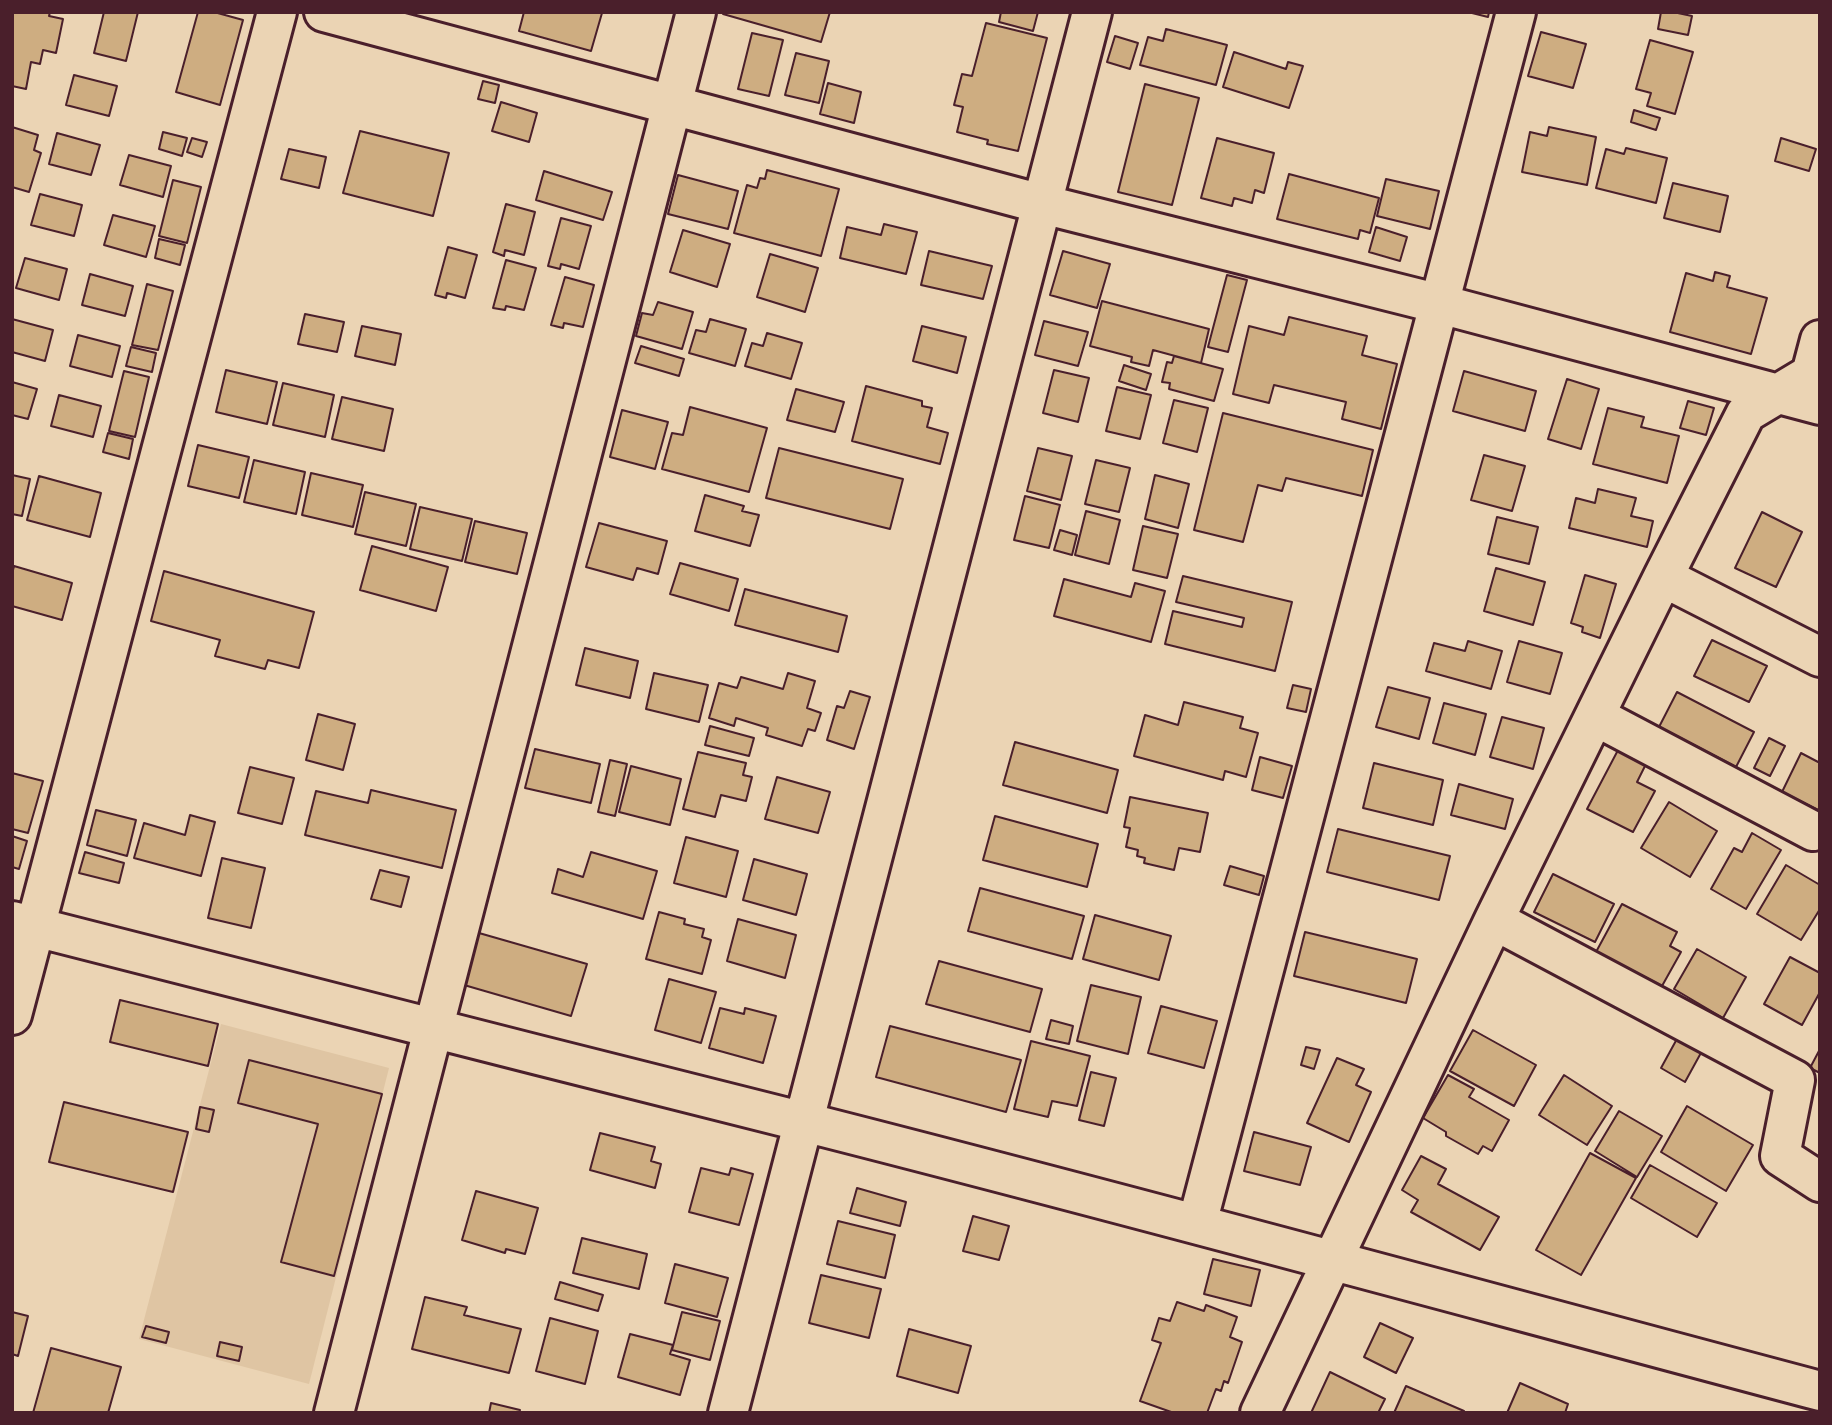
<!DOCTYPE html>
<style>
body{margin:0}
#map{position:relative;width:1832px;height:1425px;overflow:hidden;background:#ebd4b4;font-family:Itim,sans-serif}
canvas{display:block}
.frame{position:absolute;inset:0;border:14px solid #4a1f2b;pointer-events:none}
</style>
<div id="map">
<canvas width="1832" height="1425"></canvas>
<div class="frame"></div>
</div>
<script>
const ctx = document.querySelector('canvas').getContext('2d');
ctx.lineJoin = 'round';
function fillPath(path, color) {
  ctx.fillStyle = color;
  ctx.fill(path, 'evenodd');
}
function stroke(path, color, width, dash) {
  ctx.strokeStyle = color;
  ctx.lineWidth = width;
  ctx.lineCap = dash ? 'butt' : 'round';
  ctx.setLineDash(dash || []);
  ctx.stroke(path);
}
const built = new Path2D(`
 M221,1024L389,1068L309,1384L139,1339Z`);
const building = new Path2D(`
 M12,12H50L49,16L63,19L56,53L43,50L40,64L31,62L26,89L12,86Z
 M104,12H138L126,61L94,53Z
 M198,12H214L243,20L220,105L176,92Z
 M524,12H598L602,13L591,51L519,31Z
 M723,12H830L821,42L723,14Z
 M1001,12H1038L1033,31L999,22Z
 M1468,12H1489L1488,17Z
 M1661,12H1673L1692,16L1688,35L1658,29Z
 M986,23L1047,38L1018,151L987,144L988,140L957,132L963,107L954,105L962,74L972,76Z
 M1166,29L1227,45L1216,85L1140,65L1148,37L1163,41Z
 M1541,32L1586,44L1573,88L1528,76Z
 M752,33L783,40L769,96L738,89Z
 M1115,36L1138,43L1130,69L1107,62Z
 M1650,40L1693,52L1675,114L1647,106L1651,93L1636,89Z
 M1234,52L1286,69L1288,62L1303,66L1289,108L1223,87Z
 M796,53L829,61L819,103L785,95Z
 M74,75L117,86L109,116L66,105Z
 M483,81L499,85L495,103L478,99Z
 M828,83L861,92L854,123L820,114Z
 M1145,84L1199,98L1172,205L1118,192Z
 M501,102L537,113L529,142L492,131Z
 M1634,110L1660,118L1656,130L1631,122Z
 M12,127L38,135L34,150L41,153L29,192L12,187Z
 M1549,127L1596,137L1587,185L1522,172L1530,132L1547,136Z
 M360,131L449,153L433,216L343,193Z
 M163,132L187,138L182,156L159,149Z
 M57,133L100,145L91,175L49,164Z
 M192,138L207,142L202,157L187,152Z
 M1217,138L1274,153L1264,193L1255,190L1252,203L1234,198L1232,206L1201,198Z
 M1781,138L1816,149L1809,171L1775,161Z
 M1626,148L1667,158L1656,203L1596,188L1606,149L1624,154Z
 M289,149L326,157L319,188L281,179Z
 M129,155L171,166L163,197L120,185Z
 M767,170L839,189L821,256L734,233L747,185L757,188L760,178L765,179Z
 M544,171L612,192L603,220L536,200Z
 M1289,174L1379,198L1370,233L1360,230L1358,239L1277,219Z
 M678,175L738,191L728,229L668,214Z
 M1386,179L1439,191L1430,229L1377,216Z
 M173,180L201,187L187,243L159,236Z
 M1673,183L1728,196L1720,232L1664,218Z
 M40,194L82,205L74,236L31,225Z
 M506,204L535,212L524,255L505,250L504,256L493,252Z
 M113,215L155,226L146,257L104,245Z
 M561,218L591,226L579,269L561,264L560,269L548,266Z
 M884,224L917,232L906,274L840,258L847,227L881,235Z
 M1376,227L1407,237L1400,261L1369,252Z
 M683,230L730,244L717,287L670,272Z
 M159,239L185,245L180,265L155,258Z
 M448,247L477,255L465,298L447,293L446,298L435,295Z
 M929,251L992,266L983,299L921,285Z
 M1063,251L1110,264L1097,308L1050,295Z
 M770,254L818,268L805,312L757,297Z
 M25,258L67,269L59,300L16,288Z
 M506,260L536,268L524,310L506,306L505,310L493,308Z
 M1715,272L1730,276L1727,287L1767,298L1751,354L1670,332L1686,273L1713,281Z
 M90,274L133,286L125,316L82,305Z
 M1227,275L1247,280L1228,352L1208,347Z
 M565,277L594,285L583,327L564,323L563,328L551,325Z
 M147,284L173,291L158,350L132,345Z
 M1102,301L1209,329L1201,363L1153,350L1149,366L1131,362L1132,357L1090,346Z
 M658,302L693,312L682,349L636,336L642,313L653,315Z
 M305,314L344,322L337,352L298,344Z
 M1289,317L1367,336L1362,355L1397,364L1381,429L1342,419L1346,402L1274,385L1269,403L1233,394L1249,326L1284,335Z
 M12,319L53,330L45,361L12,352Z
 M710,319L746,329L735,366L689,353L696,330L706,332Z
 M1044,321L1088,332L1078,366L1035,355Z
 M362,326L401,334L395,365L355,356Z
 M922,326L966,337L957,373L913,361Z
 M767,333L802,343L791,379L745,366L752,343L763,346Z
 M78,335L120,346L112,377L70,366Z
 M641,346L684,359L679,376L635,363Z
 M131,347L156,353L152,372L126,366Z
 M1174,356L1223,369L1214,401L1169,389L1170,383L1162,382L1167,362L1172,363Z
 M1124,365L1151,374L1146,390L1119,381Z
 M226,370L277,382L267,424L216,412Z
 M1054,370L1089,378L1078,422L1043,413Z
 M124,371L149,377L135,437L109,431Z
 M1464,371L1536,391L1525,431L1453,411Z
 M1567,379L1599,389L1581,449L1548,439Z
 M12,382L37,389L28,419L12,415Z
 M283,383L334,395L325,437L273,425Z
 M866,386L922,401V406L932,408L927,427L948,433L940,464L852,441Z
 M1117,387L1151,395L1140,439L1106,431Z
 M796,389L844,402L835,432L787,420Z
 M59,395L101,406L93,437L51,426Z
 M342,397L393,409L384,451L332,439Z
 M1174,400L1208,408L1197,452L1163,443Z
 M1688,401L1714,408L1706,435L1680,428Z
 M690,407L767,428L749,492L662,469L672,433L683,435Z
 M1608,408L1644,417L1641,427L1679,436L1667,483L1593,464Z
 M622,410L668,422L655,469L610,457Z
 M1223,413L1373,450L1362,496L1286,478L1282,491L1258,485L1243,542L1194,530Z
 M108,433L133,439L129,459L103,452Z
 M198,445L249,457L239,498L188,486Z
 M779,448L903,479L890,529L766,498Z
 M1038,448L1072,456L1061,500L1027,491Z
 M1484,455L1525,466L1512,511L1471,500Z
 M254,460L305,472L296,514L244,502Z
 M1096,460L1130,468L1119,512L1085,504Z
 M311,473L363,485L353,527L302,515Z
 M12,475L30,479L22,516L12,514Z
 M1155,475L1189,484L1178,528L1145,519Z
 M39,476L101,493L90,537L27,520Z
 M1598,489L1636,498L1631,516L1653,521L1647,547L1569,528L1576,498L1595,503Z
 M365,492L416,504L406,546L355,534Z
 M705,495L744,506L742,511L759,515L750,546L695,531Z
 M1025,496L1060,505L1049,548L1014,540Z
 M420,507L472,519L462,561L410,549Z
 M1086,511L1120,520L1109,564L1075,555Z
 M1762,512L1802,532L1776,587L1735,568Z
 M1497,517L1538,527L1529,564L1488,554Z
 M475,521L527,533L517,574L465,562Z
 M599,523L667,541L658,574L637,568L633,580L586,567Z
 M1143,526L1178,534L1167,578L1133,570Z
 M1060,530L1077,535L1072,555L1054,550Z
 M372,546L448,567L436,611L360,590Z
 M680,563L738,579L729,611L670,594Z
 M14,566L72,583L62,620L12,606V574Z
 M1496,568L1545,582L1533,625L1484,611Z
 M164,571L314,612L299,668L268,660L265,669L215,656L220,640L151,621Z
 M1585,575L1616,584L1600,638L1582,632L1583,627L1571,623Z
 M1183,576L1292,602L1275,671L1165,644L1173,611L1242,627L1244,618L1176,602Z
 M1064,579L1131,597L1135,583L1165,591L1151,642L1054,616Z
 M745,589L847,616L838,652L735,625Z
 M1712,640L1767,666L1749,702L1694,676Z
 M1468,641L1502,651L1491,689L1426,671L1434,643L1465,651Z
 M1519,641L1562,653L1550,694L1507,682Z
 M585,648L638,661L630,698L576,685Z
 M654,673L708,685L699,722L646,709Z
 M788,673L815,681L807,708L821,713L815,731L808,729L802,746L766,735L768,728L736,718L734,726L709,718L719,683L737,688L741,677L783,689Z
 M1293,685L1311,689L1306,712L1287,708Z
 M1388,687L1430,698L1419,739L1376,727Z
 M850,691L870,697L854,749L827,740L837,706L844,708Z
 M1677,692L1754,732L1736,767L1659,727Z
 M1184,702L1243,717L1240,728L1258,733L1246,777L1225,771L1223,780L1134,756L1145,715L1178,725Z
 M1444,703L1486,714L1475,755L1433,743Z
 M318,714L355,724L343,770L306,760Z
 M1502,717L1544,728L1533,769L1490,757Z
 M710,726L754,738L749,756L705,745Z
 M1769,738L1785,746L1770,776L1754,768Z
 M1015,742L1118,770L1107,813L1003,785Z
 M1627,748L1648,760L1637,782L1655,791L1633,832L1587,809L1617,752Z
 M535,749L600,764L591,803L525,788Z
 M698,752L746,763L743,775L752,777L746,801L721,795L715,817L683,809Z
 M1801,753L1820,763V811L1782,792Z
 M1260,757L1292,766L1283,798L1252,790Z
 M610,760L627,764L615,816L598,812Z
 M1374,763L1443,780L1433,825L1363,808Z
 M631,766L681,779L670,825L619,812Z
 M250,767L294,778L282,824L238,813Z
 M12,773L43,781L28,833L12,829Z
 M777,777L830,792L818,833L765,819Z
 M1459,784L1513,799L1505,829L1451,815Z
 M371,790L456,810L442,868L305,835L316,791L368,803Z
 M1130,797L1208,813L1200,852L1179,848L1174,870L1144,863L1145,858L1137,856L1138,850L1126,847L1130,828L1124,827Z
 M1669,802L1717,831L1690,877L1641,848Z
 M96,810L136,820L127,856L87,845Z
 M190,815L215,822L201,876L134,858L144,823L185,835Z
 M995,816L1098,844L1087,887L983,860Z
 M1338,829L1450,856L1439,900L1327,872Z
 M1752,833L1781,850L1746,909L1711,889L1734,848L1742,852Z
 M12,836L27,841L19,869L12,867Z
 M686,837L738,851L726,897L674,883Z
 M85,852L124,863L119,883L79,873Z
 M591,852L657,871L643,919L552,893L558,869L583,877Z
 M222,858L265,868L251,928L208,918Z
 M754,859L807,874L796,915L743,900Z
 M1786,865L1820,885V909L1801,940L1757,914Z
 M1230,866L1264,876L1259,895L1224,885Z
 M380,870L409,877L401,907L371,899Z
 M1553,874L1614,904L1595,942L1534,912Z
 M980,888L1084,916L1072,959L968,931Z
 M1622,904L1677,932L1670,946L1681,952L1662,986L1596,952Z
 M659,912L685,919L684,924L704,929L702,937L711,940L702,974L646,959Z
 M1095,915L1171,936L1159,980L1083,959Z
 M738,919L796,935L785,978L727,961Z
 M1305,932L1417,959L1406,1003L1294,976Z
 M479,933L587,964L571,1016L464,985Z
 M1697,949L1746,977L1723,1018L1674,989Z
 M1790,957L1820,973V992L1802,1025L1764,1004Z
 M939,961L1042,989L1030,1032L926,1004Z
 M669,979L716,992L701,1043L655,1030Z
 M1091,985L1141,997L1128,1054L1077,1041Z
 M120,1000L218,1024L208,1066L110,1042Z
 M1161,1006L1217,1021L1204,1068L1148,1053Z
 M720,1008L744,1014L745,1008L776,1016L763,1063L709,1048Z
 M1051,1020L1073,1026L1069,1044L1046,1039Z
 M890,1026L1021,1060L1006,1112L876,1077Z
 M1473,1030L1536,1065L1514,1106L1450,1071Z
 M1678,1037L1702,1051L1685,1082L1661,1068Z
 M1031,1041L1090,1056L1077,1106L1052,1101L1048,1117L1014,1109Z
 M1306,1047L1320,1050L1314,1069L1301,1065Z
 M1820,1049V1073L1810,1068Z
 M1337,1058L1364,1069L1356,1085L1371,1092L1349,1142L1307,1123Z
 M249,1060L382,1094L334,1276L281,1262L318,1124L238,1103Z
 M1091,1072L1116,1078L1104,1126L1079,1120Z
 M1448,1075L1474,1089L1469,1097L1509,1120L1492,1151L1483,1146L1478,1154L1446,1136V1132L1423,1118Z
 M1564,1075L1612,1106L1587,1145L1539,1115Z
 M64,1102L188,1132L173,1192L49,1162Z
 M1687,1106L1753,1145L1726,1191L1661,1152Z
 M200,1107L214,1110L209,1132L196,1129Z
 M1619,1111L1662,1136L1637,1177L1595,1151Z
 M1254,1132L1311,1147L1300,1185L1244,1171Z
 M600,1133L655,1147L651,1161L661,1164L655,1188L590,1170Z
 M1590,1153L1636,1178L1581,1275L1536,1250Z
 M1421,1156L1446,1169L1438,1184L1499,1217L1480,1250L1411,1212L1418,1200L1402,1190Z
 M1650,1165L1717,1203L1697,1237L1631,1198Z
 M701,1168L729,1175L731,1168L753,1174L739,1225L689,1212Z
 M857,1188L906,1202L900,1226L850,1213Z
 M476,1191L538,1208L525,1254L506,1249L505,1253L462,1240Z
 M973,1216L1009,1226L999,1260L963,1251Z
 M838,1221L895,1235L885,1278L827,1264Z
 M582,1238L647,1254L639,1289L573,1273Z
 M1213,1259L1260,1270L1251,1306L1204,1294Z
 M675,1264L728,1278L717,1317L665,1303Z
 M821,1275L881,1289L869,1338L809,1323Z
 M560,1282L603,1295L598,1311L555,1299Z
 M425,1297L467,1307L464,1315L521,1329L509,1373L412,1349Z
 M1177,1302L1204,1311L1206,1305L1237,1317L1230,1337L1242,1342L1228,1383L1224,1381L1221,1391L1216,1389L1207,1413H1174L1140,1401L1161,1343L1152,1340L1159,1318L1170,1321Z
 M12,1312L28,1316L18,1356L12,1354Z
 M682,1312L720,1321L710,1360L672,1350Z
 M550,1318L598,1331L585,1384L536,1371Z
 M1380,1323L1413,1338L1396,1373L1364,1357Z
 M146,1326L169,1332L166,1343L142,1337Z
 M909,1329L971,1346L958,1393L897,1376Z
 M630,1334L673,1345L670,1354L690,1360L680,1395L618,1377Z
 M220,1342L242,1347L239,1361L217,1356Z
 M51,1348L121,1367L108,1413H33Z
 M1330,1372L1385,1399L1378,1413H1311Z
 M1520,1383L1568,1404L1565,1413H1507Z
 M1406,1386L1464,1411L1463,1413H1394Z
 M491,1403L520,1410L519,1413H489Z`);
const minor = new Path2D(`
 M324,12L1042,204L1440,304L1820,405
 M1663,577L1820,657
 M1595,716L1813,831
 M1494,920L1795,1080L1780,1156L1820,1182
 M12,921C275,990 540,1055 804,1122C1143,1208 1481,1301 1820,1391
 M12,1015L277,12
 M1197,1224L1516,12
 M334,1413L696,12
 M728,1413L1092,12
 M1260,1413L1494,920L1663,577L1746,413L1811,374L1820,340`);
fillPath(built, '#dfc5a3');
fillPath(building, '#cead81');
stroke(building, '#4a1f2b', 2);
stroke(minor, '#4a1f2b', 44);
stroke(minor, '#ebd4b4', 38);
</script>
